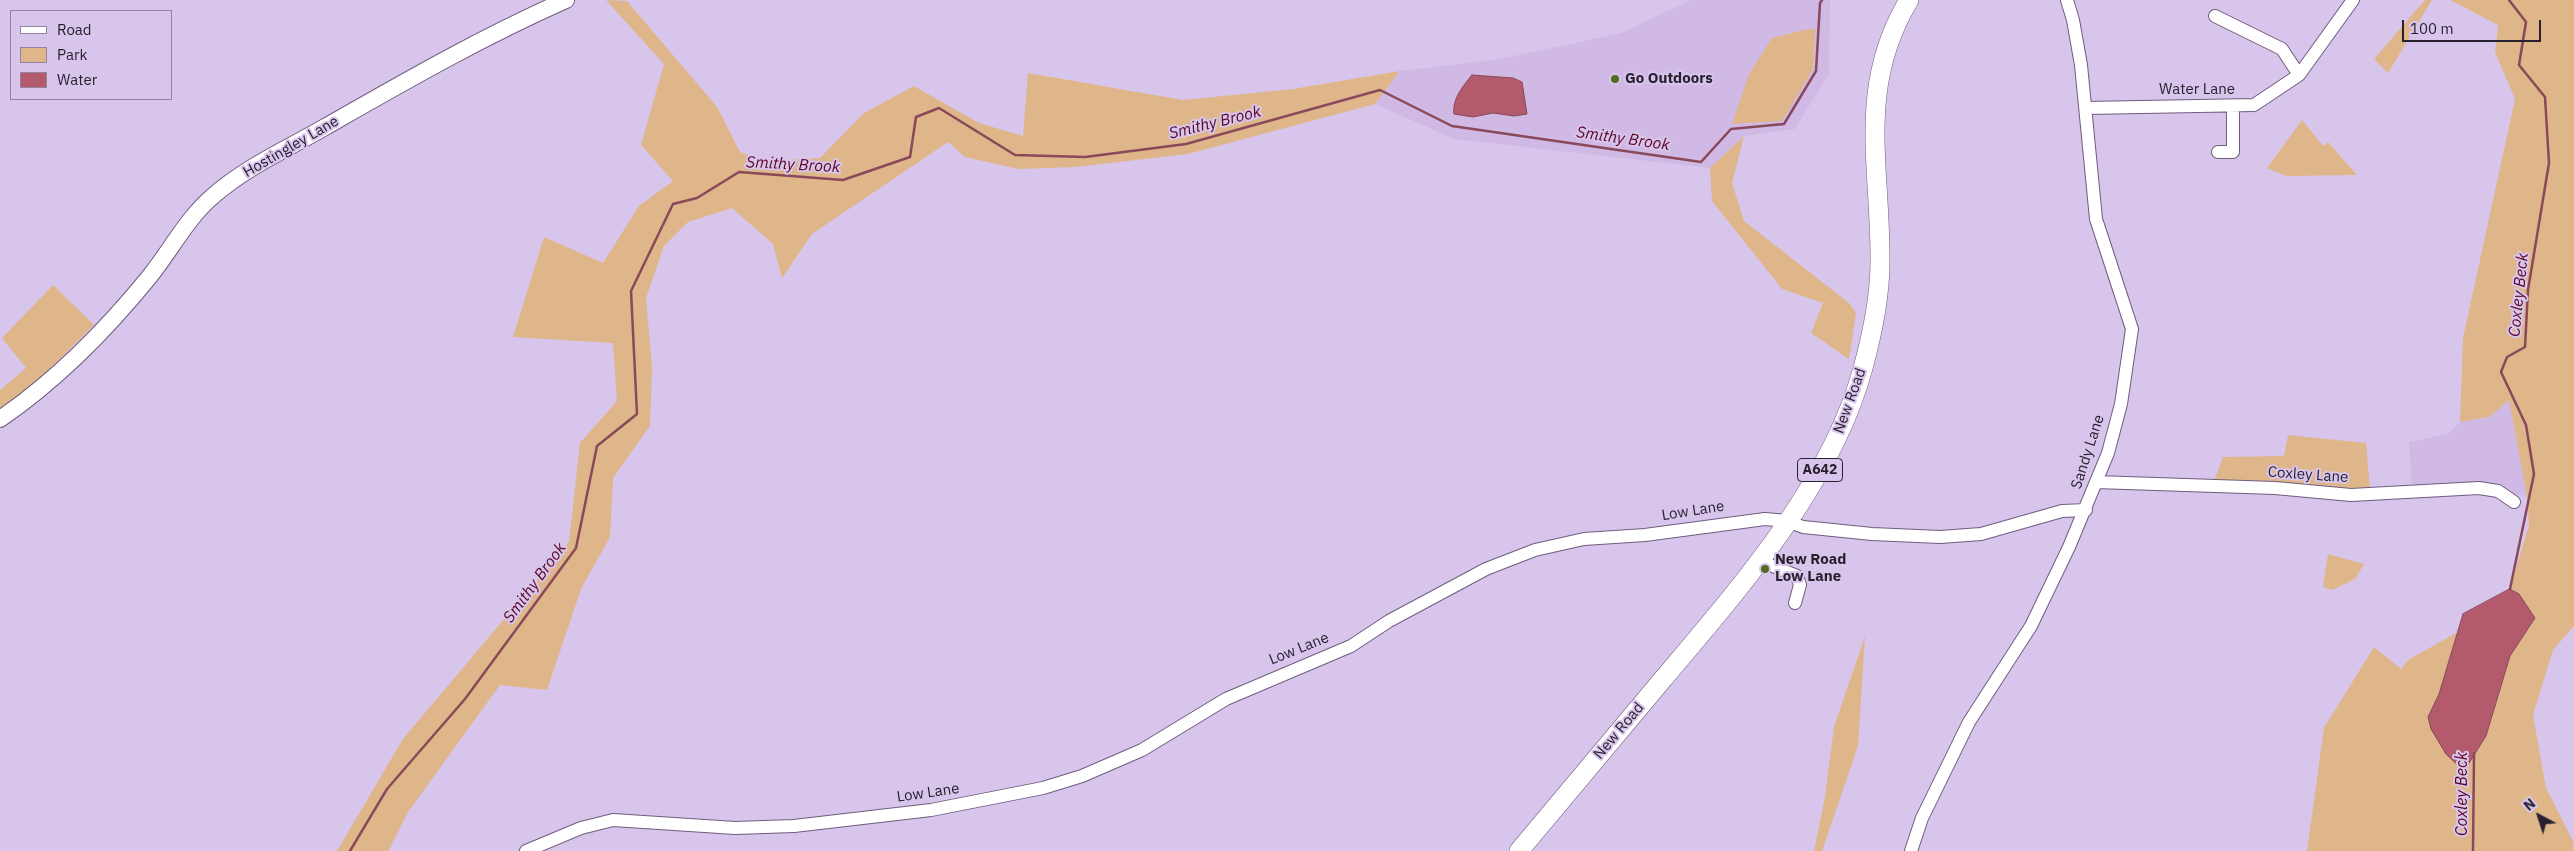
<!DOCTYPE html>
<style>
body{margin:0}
#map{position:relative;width:2574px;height:851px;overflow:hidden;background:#d8c5eb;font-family:"IBM Plex Sans",sans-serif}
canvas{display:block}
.legend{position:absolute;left:10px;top:10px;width:162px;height:90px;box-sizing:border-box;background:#d8c5eb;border:1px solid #9283a0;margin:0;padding:6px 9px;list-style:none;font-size:15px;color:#28202f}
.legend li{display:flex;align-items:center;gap:10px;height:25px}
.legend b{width:25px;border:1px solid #9283a0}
.north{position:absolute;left:2514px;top:791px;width:50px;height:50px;-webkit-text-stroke:4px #d8c5eb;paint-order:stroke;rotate:320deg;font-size:14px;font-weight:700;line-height:20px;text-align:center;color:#28202f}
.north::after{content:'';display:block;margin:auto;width:18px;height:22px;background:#28202f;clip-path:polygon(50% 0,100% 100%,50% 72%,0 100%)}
.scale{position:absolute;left:2402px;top:20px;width:139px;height:22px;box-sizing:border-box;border:2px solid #28202f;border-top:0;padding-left:6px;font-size:15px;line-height:18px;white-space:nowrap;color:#28202f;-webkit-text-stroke:4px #d8c5eb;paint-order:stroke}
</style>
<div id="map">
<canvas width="2574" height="851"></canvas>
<ul class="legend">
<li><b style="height:6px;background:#fff"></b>Road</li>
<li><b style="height:14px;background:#dfb68a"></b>Park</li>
<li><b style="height:14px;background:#b35a6c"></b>Water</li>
</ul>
<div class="north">N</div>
<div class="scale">100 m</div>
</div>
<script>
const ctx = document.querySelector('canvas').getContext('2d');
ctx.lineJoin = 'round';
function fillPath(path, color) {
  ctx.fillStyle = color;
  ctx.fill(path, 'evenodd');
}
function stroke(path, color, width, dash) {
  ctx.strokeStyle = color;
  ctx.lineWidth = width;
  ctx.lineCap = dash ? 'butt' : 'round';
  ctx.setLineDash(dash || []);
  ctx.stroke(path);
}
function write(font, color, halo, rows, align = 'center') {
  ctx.font = font + ' "IBM Plex Sans",sans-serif';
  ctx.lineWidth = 4;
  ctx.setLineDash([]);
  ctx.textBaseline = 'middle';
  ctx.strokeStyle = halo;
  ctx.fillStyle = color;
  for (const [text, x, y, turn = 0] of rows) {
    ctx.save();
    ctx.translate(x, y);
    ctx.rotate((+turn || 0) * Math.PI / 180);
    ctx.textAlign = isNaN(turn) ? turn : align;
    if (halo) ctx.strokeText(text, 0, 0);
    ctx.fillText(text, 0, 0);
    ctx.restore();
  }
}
const built = new Path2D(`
 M1691,0H1830L1829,73L1795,129L1744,136L1710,168L1454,139L1375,104L1400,71L1500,59L1621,33Z
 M2509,399L2527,497L2482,484L2412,485L2409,442L2448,434L2460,422L2489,417Z`);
const green = new Path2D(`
 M606,0L627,1L717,107L740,152L767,161L820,158L864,113L914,86L979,123L1023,136L1028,73L1183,100L1293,89L1400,71L1375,104L1188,154L1076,167L1018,169L965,157L948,142L812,234L782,278L773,244L732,208L688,222L664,246L646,298L652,367L650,426L613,478L610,537L581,589L547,690L500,685L408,812L388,851H337L403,739L569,542L580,443L617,401L613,343L513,337L544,237L603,263L639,206L673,181L641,145L664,64Z
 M2425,0H2432L2388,73L2374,59Z
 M2450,0H2574V626L2553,650L2533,715L2546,788L2573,841L2574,851H2307L2324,728L2374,647L2401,669L2408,660L2458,632L2439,694L2428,717L2486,736L2510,656L2535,619L2519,594L2510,589L2529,525L2527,497L2509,400L2489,417L2460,422L2463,338L2515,99L2495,52L2498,25Z
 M1808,29H1815L1813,69L1782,121L1732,124L1749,74L1772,38Z
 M2302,120L2323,146L2328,142L2357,175L2286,176L2267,168Z
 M1744,136L1732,183L1744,221L1849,303L1856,313L1849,359L1811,333L1823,303L1782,289L1712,201L1710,168Z
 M53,285L94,325L22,396L0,410V390L26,368L2,338Z
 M2288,435L2366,443L2370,489L2214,481L2223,457L2284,456Z
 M2328,554L2364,564L2355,579L2332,590L2323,587Z
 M1865,636L1858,746L1822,851H1814L1825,797L1834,727Z`);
const water = new Path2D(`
 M1472,75L1513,78L1522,82L1527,114L1514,116L1493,113L1473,117L1454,114C1452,99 1463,86 1472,75Z
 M2510,589L2519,594L2535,618L2510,656L2486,736L2464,771L2446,754L2431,729L2428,717L2439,694L2463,614Z`);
const stream = new Path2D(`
 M2509,0L2526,22L2519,65L2545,97L2549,163L2528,290L2525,347L2507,357L2501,372L2526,425L2534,474L2510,589
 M350,851L387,789L465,699L576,548L597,446L637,414L631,291L673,204L697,198L739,172L843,180L910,157L916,117L939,108L1015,155L1085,157L1186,144L1380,90L1452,126L1701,162L1731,129L1784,124L1816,71L1820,3L1822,0
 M2473,851L2474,753`);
const minor = new Path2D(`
 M2215,16L2282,49L2299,75
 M2086,108L2254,105L2299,75L2353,0
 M2218,152H2233V107
 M2096,482L2275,488L2351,495L2479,488L2498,491L2514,502
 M1758,560L1797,576L1800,585L1795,603
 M526,851L581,828L613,820L735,828L794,826L931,810L1043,788L1082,776L1142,750L1226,699L1351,646L1389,621L1486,569L1535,550L1584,539L1645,535L1765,519L1787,521L1803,527L1872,534L1940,537L1981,534L2062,511L2086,510
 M1911,851L1922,818L1969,722L2031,626L2069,547L2108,453L2121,404L2132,329L2096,219L2081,65L2073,20L2067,0`);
const major = new Path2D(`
 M0,419C57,380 107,329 150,276C171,250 187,218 213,196C246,167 287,149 325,127C404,82 482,37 566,0`);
const highway = new Path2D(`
 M1519,851C1567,793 1615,736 1663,679C1739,589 1832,484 1863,368C1872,335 1880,297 1880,262C1881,167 1856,88 1909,0`);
const markers = [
 [1615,79,5,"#506d22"],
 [1765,569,5,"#506d22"]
];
const shields = [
 [1820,470,45]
];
const shieldNames = [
 ["A642",1820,470]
];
const poiNames = [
 ["Go Outdoors",1625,79],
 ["New Road",1775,560],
 ["Low Lane",1775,577]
];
const streetNames = [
 ["Water Lane",2197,90],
 ["Hostingley Lane",291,147,-30],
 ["New Road",1850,401,-70],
 ["Sandy Lane",2088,452,-72],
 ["Coxley Lane",2308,475,4],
 ["Low Lane",1693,511,-9],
 ["Low Lane",1299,649,-22],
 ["New Road",1619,731,-50],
 ["Low Lane",928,793,-8]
];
const waterNames = [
 ["Smithy Brook",1215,123,-14],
 ["Smithy Brook",1623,139,8],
 ["Smithy Brook",793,165,3],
 ["Coxley Beck",2519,295,-84],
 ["Smithy Brook",535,583,-54],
 ["Coxley Beck",2462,794,-90]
];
fillPath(built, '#d0b9e5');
fillPath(green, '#dfb68a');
fillPath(water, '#b35a6c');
stroke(water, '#89495a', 1);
stroke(stream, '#89495a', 2.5);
stroke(minor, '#6f5d7f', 14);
stroke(major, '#6f5d7f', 18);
stroke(highway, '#6f5d7f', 20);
stroke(minor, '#fff', 12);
stroke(major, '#fff', 16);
stroke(highway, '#fff', 19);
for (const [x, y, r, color] of markers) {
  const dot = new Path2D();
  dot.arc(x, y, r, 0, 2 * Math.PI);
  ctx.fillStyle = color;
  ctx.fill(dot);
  stroke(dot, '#d8c5eb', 2);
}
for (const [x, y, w] of shields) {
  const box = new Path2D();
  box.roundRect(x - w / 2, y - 11.5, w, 23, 4);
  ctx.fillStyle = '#d8c5eb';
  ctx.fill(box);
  stroke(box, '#28202f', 1);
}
write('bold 14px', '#28202f', null, shieldNames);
write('bold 15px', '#28202f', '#d8c5eb', poiNames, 'left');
write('15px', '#28202f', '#d8c5eb', streetNames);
write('italic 16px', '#5b0424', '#d8c5eb', waterNames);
</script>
